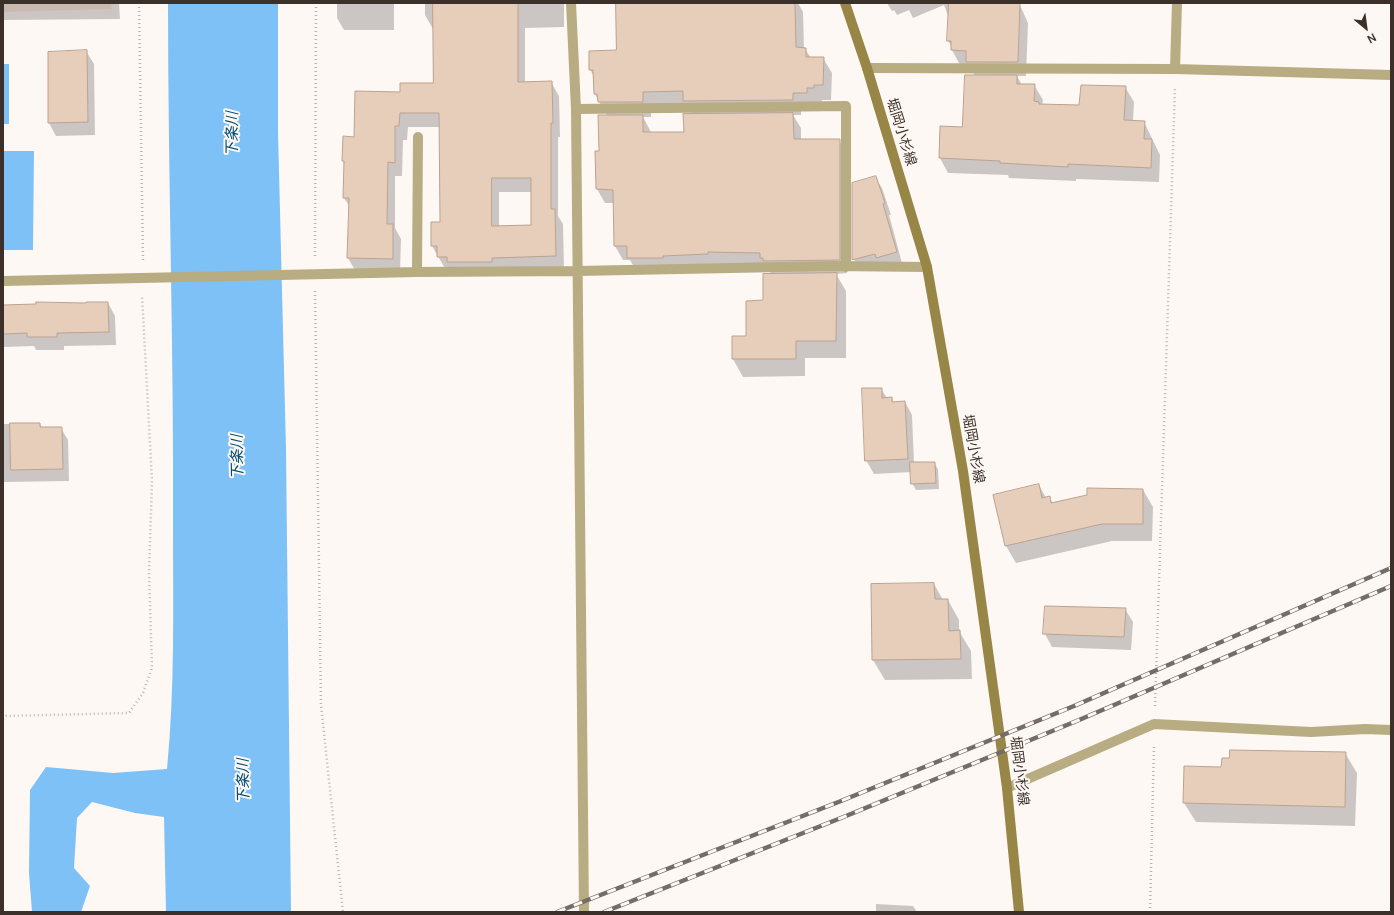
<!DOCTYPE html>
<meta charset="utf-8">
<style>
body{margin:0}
#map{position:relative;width:1394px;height:915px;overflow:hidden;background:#fef8f4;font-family:Manrope,sans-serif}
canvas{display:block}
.frame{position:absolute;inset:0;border:4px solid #3b312a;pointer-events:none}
.north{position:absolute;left:1346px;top:8px;width:40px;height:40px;-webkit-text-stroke:3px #fef8f4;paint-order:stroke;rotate:151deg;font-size:11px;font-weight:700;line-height:16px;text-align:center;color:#3b312a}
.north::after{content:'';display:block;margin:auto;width:14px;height:18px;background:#3b312a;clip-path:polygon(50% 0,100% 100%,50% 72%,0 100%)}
</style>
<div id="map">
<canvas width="1394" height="915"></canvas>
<div class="frame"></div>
<div class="north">N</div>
</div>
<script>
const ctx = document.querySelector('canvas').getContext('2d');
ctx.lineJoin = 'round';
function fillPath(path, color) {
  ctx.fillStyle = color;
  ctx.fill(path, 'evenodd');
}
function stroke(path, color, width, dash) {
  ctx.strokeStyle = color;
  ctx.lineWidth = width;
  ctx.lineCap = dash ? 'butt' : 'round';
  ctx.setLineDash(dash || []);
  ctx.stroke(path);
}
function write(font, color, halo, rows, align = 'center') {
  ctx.font = font + ' Manrope,"Noto Sans JP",sans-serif';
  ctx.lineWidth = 4;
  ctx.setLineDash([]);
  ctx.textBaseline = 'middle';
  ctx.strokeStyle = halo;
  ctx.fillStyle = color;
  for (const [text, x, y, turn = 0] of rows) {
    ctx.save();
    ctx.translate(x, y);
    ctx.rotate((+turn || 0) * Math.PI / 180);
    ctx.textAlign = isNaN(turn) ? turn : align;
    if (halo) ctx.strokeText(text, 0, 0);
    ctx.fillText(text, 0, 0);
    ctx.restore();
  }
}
const built = new Path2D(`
 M3,3H111L112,9L3,12Z`);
const water = new Path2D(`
 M168,3H278V132L286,449L291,912H166L164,817L135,813L92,802L77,818L74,868L90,886L81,912H32L29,873L30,790L46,767L113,773L167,769C175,688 173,607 173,527C174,352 168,178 168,3Z
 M3,64H9V124H3Z
 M3,151H34L33,250H3Z`);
const shadow = new Path2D(`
 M3,3H119L120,19L3,20Z
 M337,3H394V30H344L337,18Z
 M425,3H564V27L525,28V83L551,82L559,96L560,137H558V216L563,224L564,270H446L432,246L441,223L440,127H408L407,140H403L402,176H395V228L401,239L400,272H356L348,258L350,207L344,198V163L343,161L355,138L401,93L434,84L433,29L425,15ZM499,192H532V226H499Z
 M617,3H798L803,12L804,49H805L811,58H823L832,73L831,100H822V103L801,108V115H793L801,128V140H839L847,154V273L836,274L846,291V358H805V376L743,377L733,359L747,337L764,301L772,275L770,272H637L630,260H623L615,246V203H605L597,189L596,152H600L607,116L595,94L594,77L590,69L617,51ZM687,106L693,115L685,133H650V130L643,117H651V107Z
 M887,3H1020H1019L1028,23L1026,76H1017L1022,85H1034L1043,100L1042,105L1080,106L1125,87L1134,102L1133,122H1144L1160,155L1159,182L1076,179V181L1009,178L1008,175L948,173L940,158L941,127L963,128L975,76L969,65H960L952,50V47L948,41L949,18L944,5L913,18L909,10L897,15L894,10L892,11Z
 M86,51L94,64L95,135L56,136L49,123Z
 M875,177L882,188L891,215H889L902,263L860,271L854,259Z
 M108,303L115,316L116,345L64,346V350H36L34,346L3,347V306L87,304Z
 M881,389L887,398H892L894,403L905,402L912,415L914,463H934L938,469L939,489L916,490L912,483V472L874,474L866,460Z
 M3,424H40L42,428H61L68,440L69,481L3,482Z
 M1039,485L1046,498L1049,497L1053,504L1143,490L1153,507L1152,541H1112L1016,563L1006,546L994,496Z
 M934,584L943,600H948L959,620V631L971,651L972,679L885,680L873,660L872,585Z
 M1125,609L1133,622L1131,650L1052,647L1045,634Z
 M1345,753L1357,773L1355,826L1196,822L1184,803Z
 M876,904L913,906L917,912H876Z`);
const building = new Path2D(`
 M433,3H518V82L552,81L553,123H551V209H555L556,256L492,258V262H447V257H437V246H431V222H440L439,113H400L399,126H395V163L388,162L387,224H393V259L347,258L349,198H343L344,161H342L343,136L354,137L355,91L400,92V83H433ZM492,178H531V225L492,226Z
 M616,3H795L796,47L806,48V57H824L823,85H814V88H807V93H793V100L683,101V91L643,92V102H598L597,94H594L593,70H589V51L616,50Z
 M949,3H1020L1018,62H966V51L951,50V41H947Z
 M87,50L88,122L48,123V52Z
 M965,75H1017V84H1035L1034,101L1039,102V104L1079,105L1081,85L1126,86L1124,120L1145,121L1144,139H1152L1151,168L1068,164V167L1000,163V161L939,158L940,126L962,127Z
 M793,113L794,139H840V260L763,261V258H760V253L708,252V254L663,256V258H627V246H614L613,190L596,189L595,151H599L598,115H643V132H684L683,114Z
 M876,176L885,203L883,204L897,252L876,258L875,254L852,260V183Z
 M837,273L836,341H796V359H732V336H746V301L763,300V274Z
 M36,302L86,303V302H108L109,332L57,333V337H27V333L3,334V305L36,304Z
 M862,388H882V398L892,397V402L905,401L908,459L865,461Z
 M10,423H40V427H62L63,469L11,470Z
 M910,462H935L936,483L911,484Z
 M1039,484L1042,498L1050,496L1051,503L1087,495V488L1143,489V524H1102L1005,546L993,495Z
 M934,583L935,599H948L949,631L960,630L961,659L872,660L871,584Z
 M1045,606L1126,608L1124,637L1043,634Z
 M1230,750L1346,752L1345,807L1183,803L1184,766L1221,767L1222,758H1229Z`);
const path = new Path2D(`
 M139,3L143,260
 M315,256L316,3
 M315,291L321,705L343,912
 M1155,706L1175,87
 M3,719L6,716L129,713L143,693L152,668L149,573L152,481L142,295
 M1150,912L1154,745`);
const street = new Path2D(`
 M571,3L576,109L584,912
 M867,68L1175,69L1391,75
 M1175,69L1177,3
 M576,109L846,106V267
 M417,272L418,137
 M3,281L417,272L577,271L833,266L927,267
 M1007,788L1154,724L1311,732L1365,729L1391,730`);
const secondary = new Path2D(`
 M845,3L867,68L927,267L963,471L1007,788L1019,912`);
const rail = new Path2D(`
 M557,912L841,801L1074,706L1391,568
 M604,912L846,816L1079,720L1391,586`);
const streetNames = [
 ["堀岡小杉線",901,132,73],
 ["堀岡小杉線",973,449,80],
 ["堀岡小杉線",1019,771,83]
];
const waterNames = [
 ["下条川",233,134,-90],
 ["下条川",238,457,-91],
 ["下条川",244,781,-91]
];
fillPath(built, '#fce8da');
fillPath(water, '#7dc1f7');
fillPath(shadow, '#0003');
fillPath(building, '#e7cebb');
stroke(building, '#baa290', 1);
stroke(path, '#bcb4af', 2.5, [1, 3]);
stroke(street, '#b7ac82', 10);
stroke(secondary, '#978645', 10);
stroke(rail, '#746c66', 4.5);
stroke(rail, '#fef8f4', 3, [9]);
write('14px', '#3b312a', '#fef8f4', streetNames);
write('italic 15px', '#004974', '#fef8f4', waterNames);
</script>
